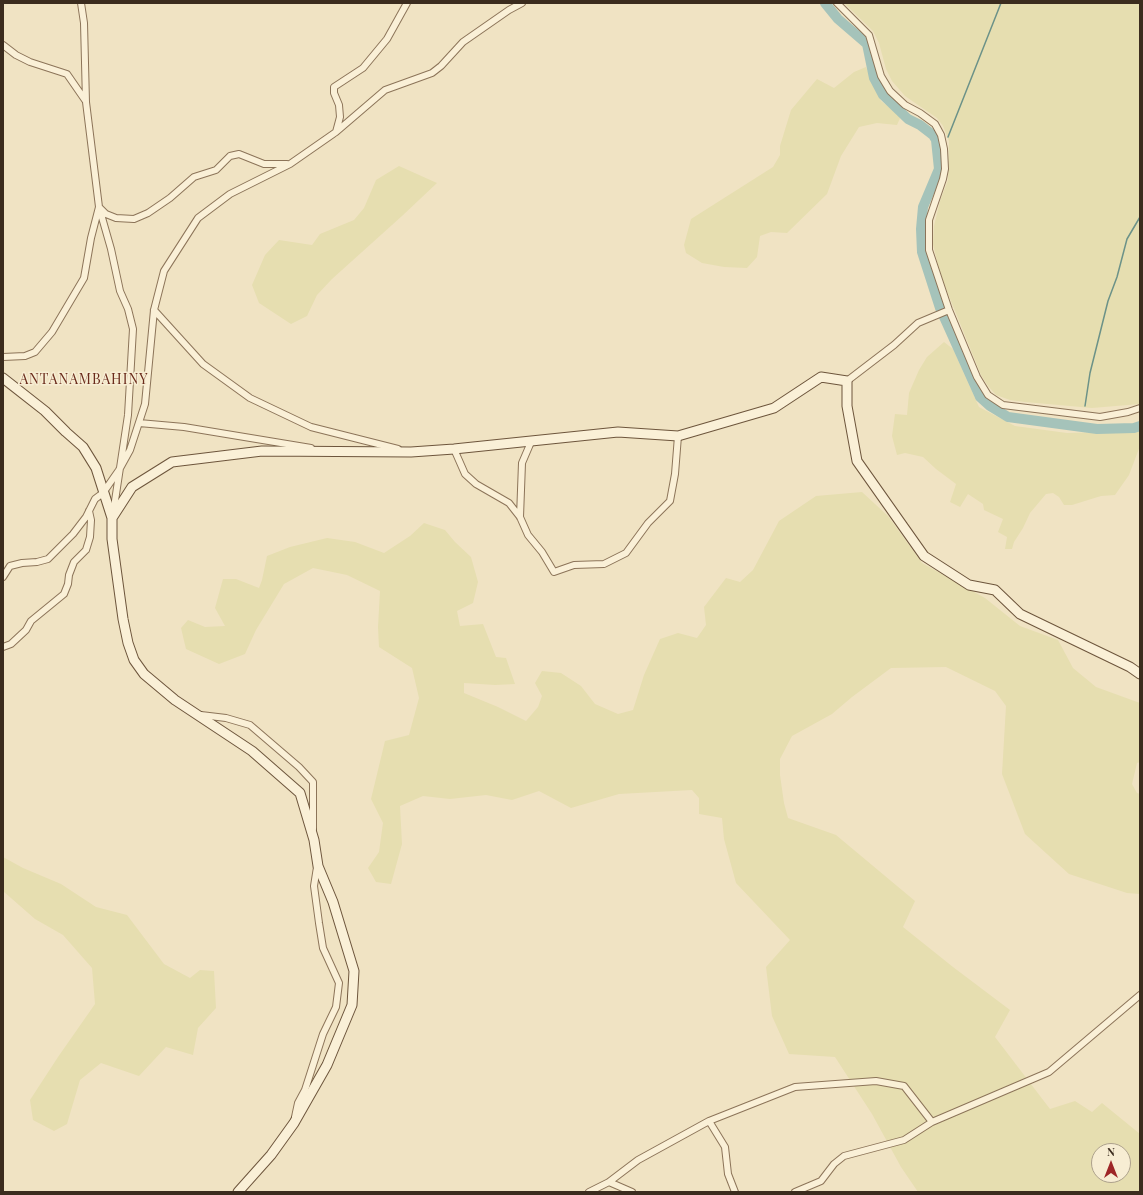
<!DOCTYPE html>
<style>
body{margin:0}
#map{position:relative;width:1143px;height:1195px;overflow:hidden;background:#f0e3c3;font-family:"Playfair Display",serif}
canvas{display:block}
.frame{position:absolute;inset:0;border:4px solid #3b2c1e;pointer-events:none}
.north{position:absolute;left:1091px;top:1143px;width:40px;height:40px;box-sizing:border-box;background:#f7edd3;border:1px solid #aca08b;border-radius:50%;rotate:0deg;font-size:11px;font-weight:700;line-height:16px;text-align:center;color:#3b2c1e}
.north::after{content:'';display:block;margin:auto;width:14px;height:18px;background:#9e2627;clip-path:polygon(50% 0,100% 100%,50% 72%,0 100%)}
</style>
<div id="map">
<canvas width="1143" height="1195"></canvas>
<div class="frame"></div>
<div class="north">N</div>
</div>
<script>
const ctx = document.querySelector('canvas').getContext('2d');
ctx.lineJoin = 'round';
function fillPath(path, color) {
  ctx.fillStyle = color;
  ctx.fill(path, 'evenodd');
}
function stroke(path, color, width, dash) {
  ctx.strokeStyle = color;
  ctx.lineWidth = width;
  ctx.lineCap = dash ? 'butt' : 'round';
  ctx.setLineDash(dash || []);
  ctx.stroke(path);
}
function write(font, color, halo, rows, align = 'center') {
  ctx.font = font + ' "Playfair Display",serif';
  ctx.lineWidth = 3;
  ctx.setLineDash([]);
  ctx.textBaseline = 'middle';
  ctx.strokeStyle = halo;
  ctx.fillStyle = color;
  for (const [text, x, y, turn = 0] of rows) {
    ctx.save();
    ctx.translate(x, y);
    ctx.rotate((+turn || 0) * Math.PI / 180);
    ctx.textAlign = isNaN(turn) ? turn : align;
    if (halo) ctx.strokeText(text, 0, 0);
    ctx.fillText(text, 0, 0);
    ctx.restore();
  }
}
const farmland = new Path2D(`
 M844,3H1140V404L1092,408L1025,402L1010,400L996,395L988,386L981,375L940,274L933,244L934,226L940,201L948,180L949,141L943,126L937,118L905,96L892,81L886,69L879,43L873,31Z
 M866,67L881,101L901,116L897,125L877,123L859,127L841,156L827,194L787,233L771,232L760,236L757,257L747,268L724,267L702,263L686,253L684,245L691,219L773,167L780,155V146L791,110L817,79L834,88L854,72Z
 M399,166L437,183L402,216L332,279L317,295L307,316L291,324L259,303L252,285L265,255L279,240L312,245L320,234L354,220L364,208L376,180Z
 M944,342L953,349L979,407L1015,426L1067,433L1140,431V446L1129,475L1115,495L1101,496L1072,505H1064L1059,497L1053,493L1046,494L1030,513L1023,528L1014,542L1012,549H1005L1007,537L998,532L1003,519L984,510L983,504L968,494L960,507L950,502L956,484L936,469L923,457L905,453L897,455L892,436L895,414L907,415L909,393L919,370L927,357Z
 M862,492L888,516L922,563L985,598L1020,626L1058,640L1073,668L1096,687L1140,703V762L1137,763L1132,784L1137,793L1140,794V894L1127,893L1069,874L1025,834L1002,774L1006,706L995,691L946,667L891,668L852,697L832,714L792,736L780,759V775L784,803L788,818L836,835L915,901L903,927L953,967L1010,1010L995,1037L1050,1109L1075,1101L1092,1112L1102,1103L1140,1134V1192H918L901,1167L872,1114L835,1057L789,1054L772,1016L766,967L790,940L736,883L724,839L722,818L699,814V798L692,790L619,794L571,808L539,791L512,800L486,795L450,799L423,796L400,806L402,844L391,884L376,882L368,868L379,852L383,823L371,799L385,741L409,735L419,698L412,668L379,647L378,627L380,591L347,575L313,568L284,584L256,630L245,654L219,664L186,649L181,628L188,620L205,627L225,626L215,608L223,579H236L259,588L262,580L267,556L290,547L327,538L355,542L384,553L410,536L424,523L445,530L455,542L471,557L478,582L473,603L457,611L460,626L483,624L496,657L506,658L515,684L495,685L464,683V693L498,707L526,721L538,707L542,696L535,683L542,671L561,673L581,686L595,704L618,714L633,710L644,675L660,639L678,633L697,638L706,625L704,607L726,578L740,582L753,570L779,521L816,496ZM1099,1151H1123V1175H1099Z
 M3,857L23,868L61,884L96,907L127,915L164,964L190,978L200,970L214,971L216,1008L198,1028L193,1055L166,1047L139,1076L101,1063L80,1080L67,1124L54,1131L33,1120L30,1100L58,1057L95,1004L92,968L63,935L35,919L3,891Z`);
const stream = new Path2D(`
 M948,137L1001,3
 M1085,406L1090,373L1108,301L1117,277L1127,239L1140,217`);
const river = new Path2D(`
 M825,3L838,19L867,44L874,78L883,95L908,119L920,125L933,135L936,140L939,169L923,207L921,229L922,252L940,308L980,397L990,406L1008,417L1097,429L1134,428L1140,426`);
const street = new Path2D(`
 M81,3L84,23L86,102L99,207L111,249L120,291L128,309L133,329L128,415L113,514
 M837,3L869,35L881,76L890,91L905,105L920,113L935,124L941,135L944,149L945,169L943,179L929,220V250L949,310L977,377L988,395L1003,405L1100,417L1128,412L1140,408
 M3,45L16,55L30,62L67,74L85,100
 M336,132L385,90L432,73L441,66L463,42L509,10L522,3
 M100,208L106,214L116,218L134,219L148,213L170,198L194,177L216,170L230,156L239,154L264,164H287
 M154,310L203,364L250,398L311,427L398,449
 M3,357L25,356L35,352L52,332L84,278L91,238L99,207
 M847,381L894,345L918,323L949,310
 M139,423L184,427L311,448
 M454,449L465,474L476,484L509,503L520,517L528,535L542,552L554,572L574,565L604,564L626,553L648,523L670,501L675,474L678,436
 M520,517L522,463L531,442
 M3,577L10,566L22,563L37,562L48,559L73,534L86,517L95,499L103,493L119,470L130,450L145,404L154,310L164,271L198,218L230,194L290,164L336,132L340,117L339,105L334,93V87L363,68L387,39L407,3
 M3,647L11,644L26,630L31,621L64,594L68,584L69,575L74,562L86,550L90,537L91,520L89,511
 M201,715L226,718L250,725L299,767L313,782V829
 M295,1117L298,1103L305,1090L323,1034L336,1007L339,983L323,948L319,923L314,886L317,867
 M709,1121L725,1147L728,1174L735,1192
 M609,1182L632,1192
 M589,1192L609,1182L638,1160L709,1121L795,1087L876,1081L904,1086L932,1122L1049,1072L1140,995
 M795,1192L821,1181L834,1164L844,1156L904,1140L932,1122`);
const secondary = new Path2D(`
 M3,378L45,411L66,432L83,447L96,468L112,518V539L123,619L128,643L134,660L144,674L175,700L252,751L300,793L314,840L318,866L333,902L354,971L352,1005L327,1065L294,1123L271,1155L238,1192
 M112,518L132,487L172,462L262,451L411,452L454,449L618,432L678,436L774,408L821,377L847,381V406L857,461L924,556L969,585L995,590L1020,614L1130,667L1140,674`);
const quarterNames = [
 ["ANTANAMBAHINY",84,380]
];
fillPath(farmland, '#e6deb0');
stroke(stream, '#6c9288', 1.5);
stroke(river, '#a5c3ba', 10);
stroke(street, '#8c7459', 8);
stroke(secondary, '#6d553c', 11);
stroke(street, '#faf0d7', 6);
stroke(secondary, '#faf0d7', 9);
ctx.letterSpacing = '1px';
write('14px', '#6a2b1b', '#f7edd3', quarterNames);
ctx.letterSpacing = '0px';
</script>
